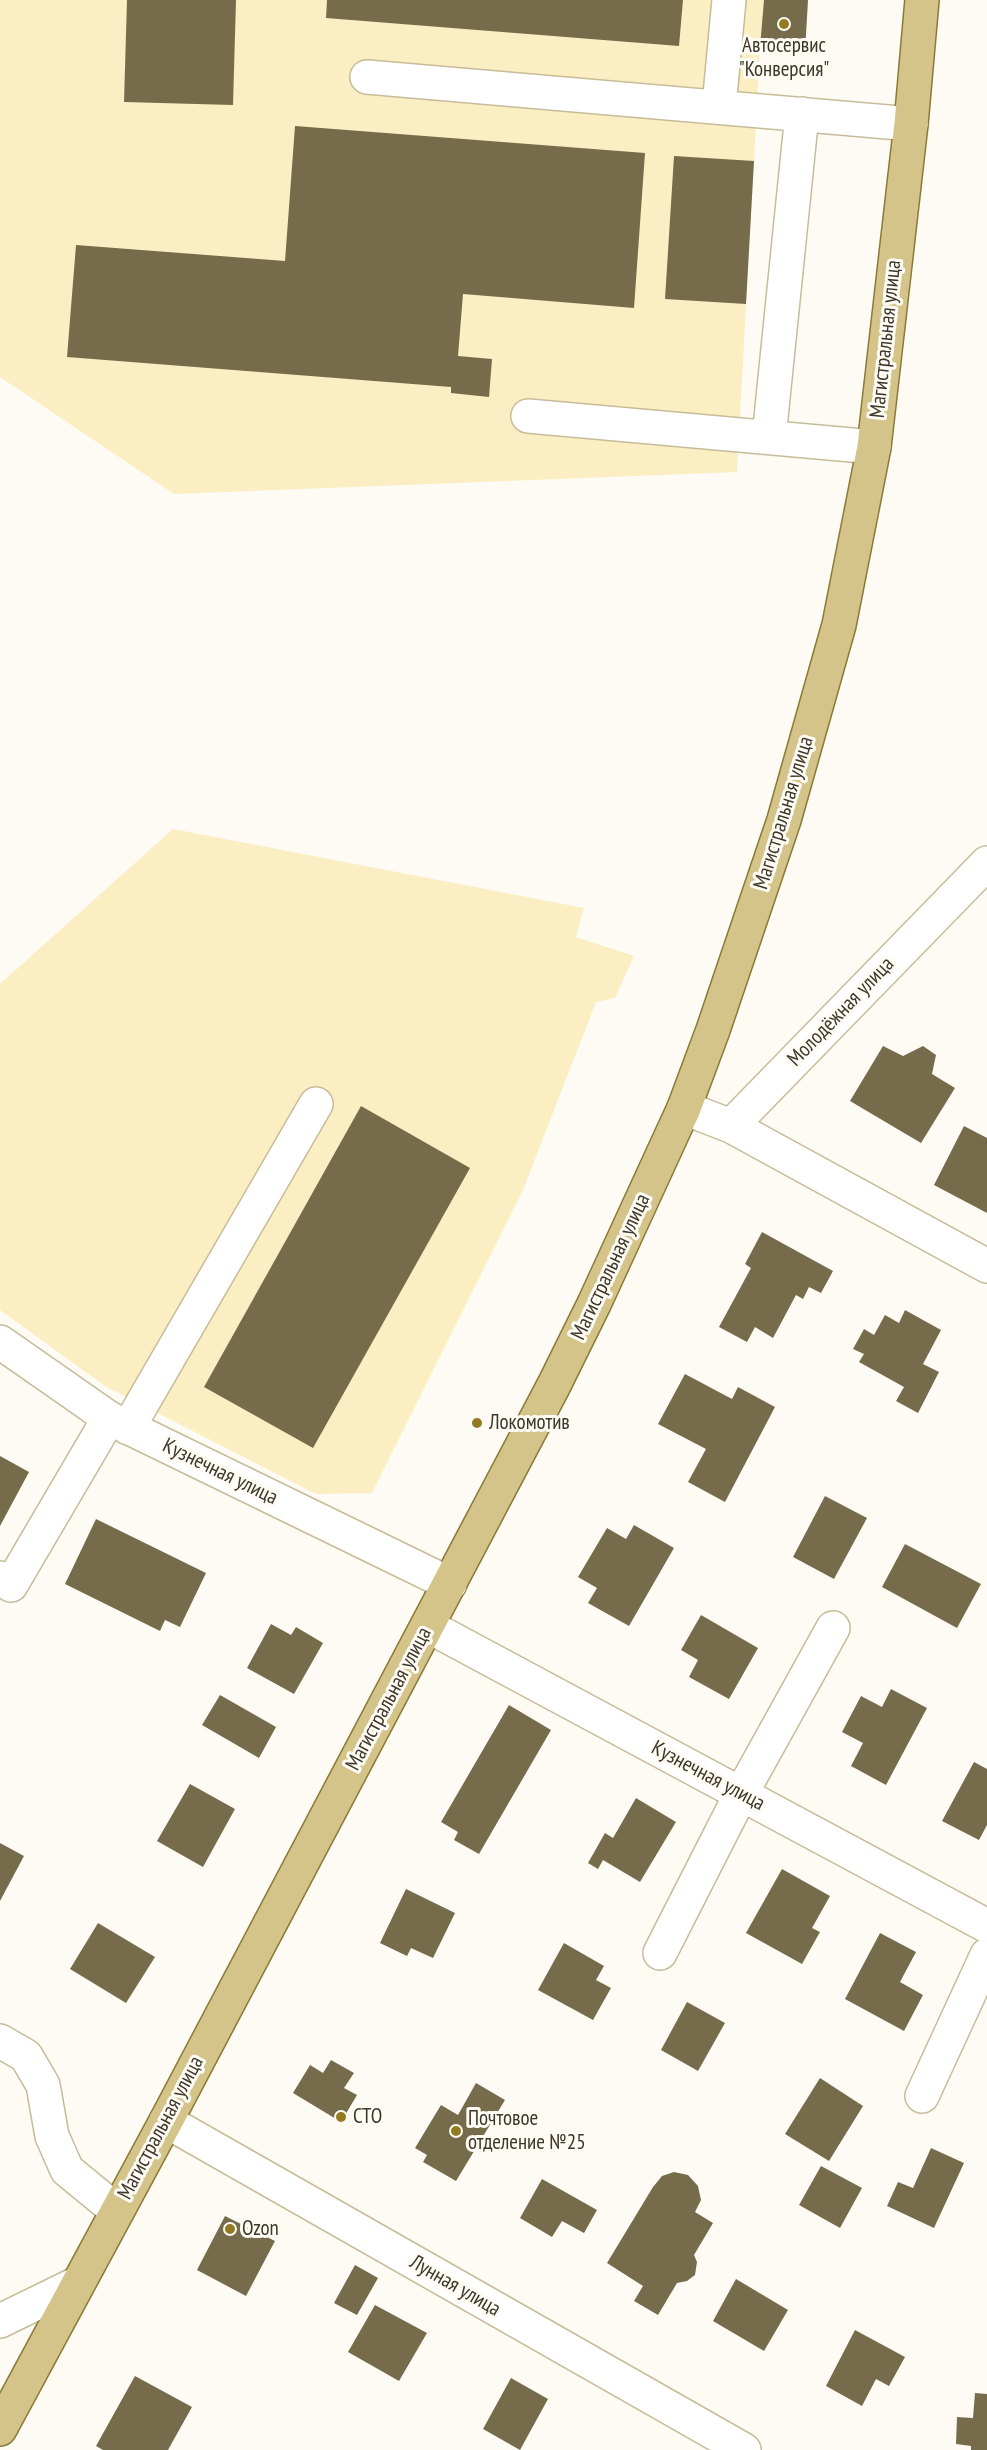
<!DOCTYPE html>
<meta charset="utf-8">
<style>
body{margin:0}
canvas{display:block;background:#fdfbf4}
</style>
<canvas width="987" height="2450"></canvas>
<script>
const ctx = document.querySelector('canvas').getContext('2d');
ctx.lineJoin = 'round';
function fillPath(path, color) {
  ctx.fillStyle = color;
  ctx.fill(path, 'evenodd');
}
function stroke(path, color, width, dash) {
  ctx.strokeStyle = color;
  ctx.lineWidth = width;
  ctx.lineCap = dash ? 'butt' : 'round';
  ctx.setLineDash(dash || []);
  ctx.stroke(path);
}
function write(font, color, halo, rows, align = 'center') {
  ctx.font = font + ' "PT Sans Narrow",sans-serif';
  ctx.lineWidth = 6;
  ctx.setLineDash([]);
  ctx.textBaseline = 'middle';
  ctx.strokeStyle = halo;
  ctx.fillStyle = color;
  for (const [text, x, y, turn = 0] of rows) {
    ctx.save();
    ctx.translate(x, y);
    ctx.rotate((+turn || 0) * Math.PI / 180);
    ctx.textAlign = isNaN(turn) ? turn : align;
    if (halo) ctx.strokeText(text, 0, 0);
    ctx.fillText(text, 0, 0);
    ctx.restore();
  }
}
const built = new Path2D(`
 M0,0H808L805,51L760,48L737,472L174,494L0,377Z
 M173,829L584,908L576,937L634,956L615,998L596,1002L523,1190L372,1493L316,1494L105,1386L0,1310V984Z`);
const building = new Path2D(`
 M127,0H236L233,105L124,102Z
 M327,0H683L679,46L326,18Z
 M764,0H808L805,51L760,47Z
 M295,126L645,153L634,308L463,294L458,356L492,359L489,397L451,393V387L67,357L76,245L285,261Z
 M674,156L754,161L746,304L665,299Z
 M883,1046L903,1056L923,1046L936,1055L932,1074L955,1088L921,1143L850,1101Z
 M361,1106L470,1168L313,1448L204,1387Z
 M964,1126L987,1138V1213L934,1185Z
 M762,1232L833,1271L821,1293L809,1287L803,1299L796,1295L773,1338L755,1327L747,1342L719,1327L751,1268L745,1264Z
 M905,1310L941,1330L923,1364L939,1372L918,1413L896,1401L904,1387L859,1362L864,1354L853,1349L864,1329L874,1335L885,1315L899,1323Z
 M685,1374L732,1399L738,1387L775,1407L725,1502L688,1482L706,1449L658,1424Z
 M0,1456L29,1472L0,1526Z
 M825,1496L867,1518L834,1579L793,1557Z
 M96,1519L206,1573L180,1627L165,1620L160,1631L65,1584Z
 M634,1525L674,1548L629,1626L588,1603L597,1588L578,1577L607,1528L626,1539Z
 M905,1544L981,1584L957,1628L882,1587Z
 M701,1615L758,1648L729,1699L689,1677L698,1660L681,1650Z
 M271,1624L291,1635L296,1627L323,1643L294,1694L247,1668Z
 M891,1689L927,1708L886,1785L851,1766L863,1743L842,1732L861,1696L882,1707Z
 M220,1695L276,1727L259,1758L202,1725Z
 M509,1705L551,1730L479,1854L454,1840L458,1832L441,1822Z
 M974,1762L987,1769V1825L979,1840L942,1821Z
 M190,1784L235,1809L203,1867L157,1841Z
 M636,1798L676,1822L640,1882L603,1860L598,1869L588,1863L605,1833L613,1838Z
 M0,1843L24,1856L0,1901Z
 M782,1869L830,1896L812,1928L820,1932L802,1964L746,1933Z
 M406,1889L455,1913L433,1958L411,1948L407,1956L380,1943Z
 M98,1923L155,1957L126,2003L70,1969Z
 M880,1933L916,1952L900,1982L923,1995L904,2031L845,1999Z
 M564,1943L604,1966L596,1980L611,1988L593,2020L538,1990Z
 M687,2002L725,2023L698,2071L661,2050Z
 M331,2060L354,2073L344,2088L357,2095L341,2122L293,2093L310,2065L323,2073Z
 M820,2078L863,2106L829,2161L785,2134Z
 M476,2083L505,2100L456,2181L423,2162L427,2155L415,2148L441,2105L458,2115Z
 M931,2148L964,2163L934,2228L887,2206L898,2182L913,2188Z
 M821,2166L862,2188L840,2228L799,2205Z
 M674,2172L688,2175L698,2186L701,2200L695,2212L713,2223L694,2255L697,2262L695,2275L687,2281L677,2283L658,2315L634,2301L643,2286L607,2263L653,2187L662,2176Z
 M542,2179L597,2210L584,2233L562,2221L552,2237L520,2218Z
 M225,2216L275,2241L246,2296L197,2270Z
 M355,2265L378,2278L357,2315L334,2303Z
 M736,2279L788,2310L764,2351L713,2321Z
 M375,2305L427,2333L399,2381L348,2352Z
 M855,2330L905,2357L889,2386L876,2379L862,2406L826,2386Z
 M135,2376L192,2407L168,2450H103L96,2446Z
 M511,2378L548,2399L520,2450L483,2429Z
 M975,2393L987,2394V2450H971V2446L956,2444L957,2417L973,2418Z`);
const minor = new Path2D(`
 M367,77L911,124
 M719,106L729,0
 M528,416L874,447
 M769,437L802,114
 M684,1108L731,1126L987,863
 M731,1126L987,1266
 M0,1342L109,1418L450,1584
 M128,1428L316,1104
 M0,1578L11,1585L109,1418
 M428,1626L987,1926
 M660,1953L741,1794L833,1628
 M0,2041L26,2056L43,2085L52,2136L67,2170L117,2211
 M922,2096L987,1955
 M166,2121L744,2450
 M0,2321L78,2283`);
const major = new Path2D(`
 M0,2429L166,2121L554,1385L594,1304L684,1108L713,1030L784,820L839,625L874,447L911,124L922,0`);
const markers = [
 [784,24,6,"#937b22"],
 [477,1423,6,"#937b22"],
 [341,2117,6,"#937b22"],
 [456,2131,6,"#937b22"],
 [230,2229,6,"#937b22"]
];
const poiNames = [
 ["Автосервис",784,46,"center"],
 ["\"Конверсия\"",784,70,"center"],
 ["Локомотив",489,1423],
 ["СТО",353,2117],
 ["Почтовое",468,2119],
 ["отделение №25",468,2143],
 ["Ozon",242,2229]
];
const streetNames = [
 ["Магистральная улица",886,339,-84],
 ["Магистральная улица",784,813,-73],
 ["Молодёжная улица",841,1012,-46],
 ["Магистральная улица",611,1267,-65],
 ["Кузнечная улица",220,1472,26],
 ["Магистральная улица",389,1699,-62],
 ["Кузнечная улица",708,1776,28],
 ["Магистральная улица",161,2128,-62],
 ["Лунная улица",455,2286,30]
];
fillPath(built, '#fbeec2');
fillPath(building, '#766c4c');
stroke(minor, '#c7bc99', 36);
stroke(major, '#8d7935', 36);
stroke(minor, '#fff', 33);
stroke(major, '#d4c489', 33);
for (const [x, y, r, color] of markers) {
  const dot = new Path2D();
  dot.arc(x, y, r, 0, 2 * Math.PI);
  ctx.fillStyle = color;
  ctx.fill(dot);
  stroke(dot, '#fdfbf4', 2);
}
write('21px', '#3c3729', '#fdfbf4', poiNames, 'left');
write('21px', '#3c3729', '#fdfbf4', streetNames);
</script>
